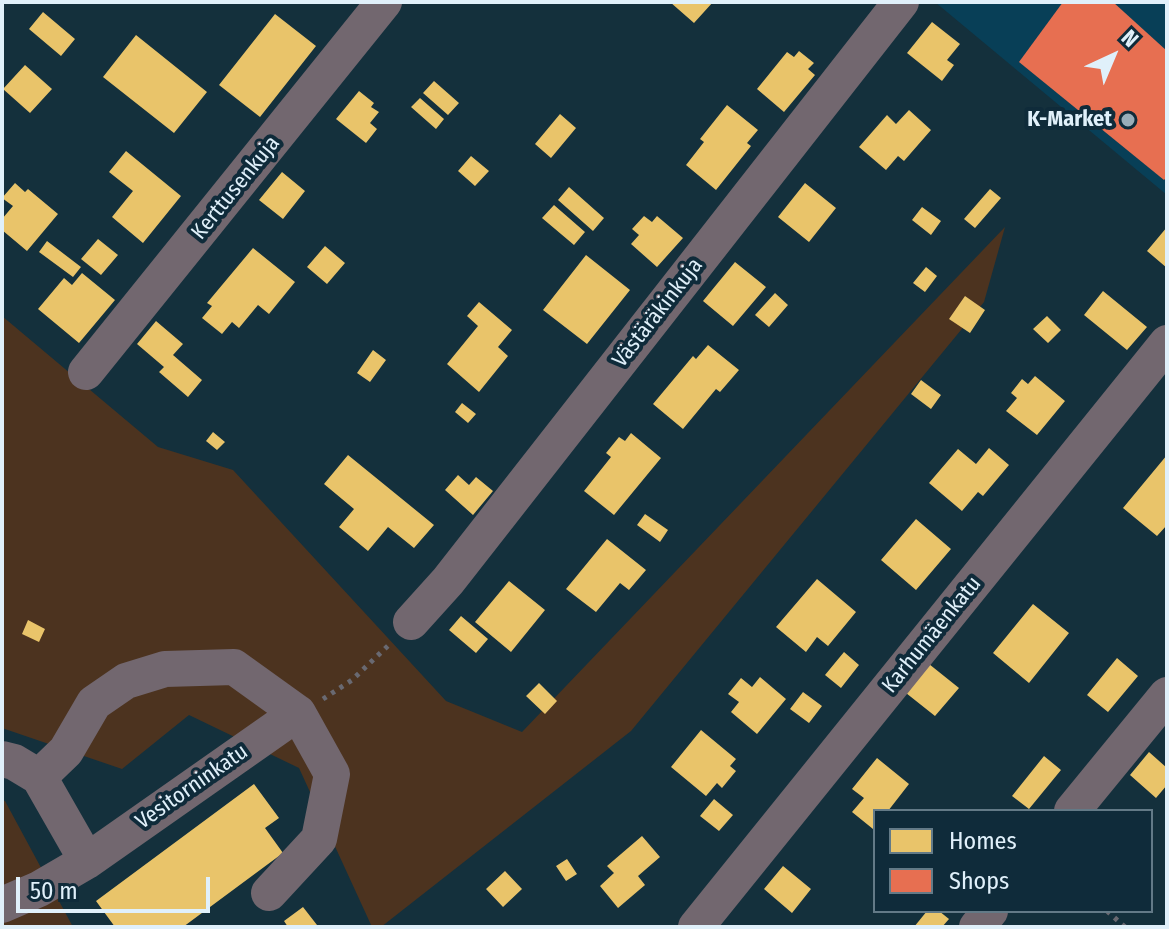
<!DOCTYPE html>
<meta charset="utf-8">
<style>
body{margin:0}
#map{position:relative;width:1169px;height:929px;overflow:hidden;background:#14303c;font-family:"Fira Sans Condensed",sans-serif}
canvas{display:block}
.frame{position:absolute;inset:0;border:4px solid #e0f0fa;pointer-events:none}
.legend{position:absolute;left:873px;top:809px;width:280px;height:104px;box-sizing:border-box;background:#0f2b3a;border:2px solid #637a87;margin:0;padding:10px 14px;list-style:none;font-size:24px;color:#e0f0fa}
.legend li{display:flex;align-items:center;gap:16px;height:40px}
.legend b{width:40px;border:2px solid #637a87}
.north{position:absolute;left:1073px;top:16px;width:80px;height:80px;-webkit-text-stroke:6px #0f2b3a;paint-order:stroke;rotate:44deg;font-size:22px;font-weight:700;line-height:32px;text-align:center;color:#e0f0fa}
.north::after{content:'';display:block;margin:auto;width:28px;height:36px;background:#e0f0fa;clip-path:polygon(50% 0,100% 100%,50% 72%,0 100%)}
.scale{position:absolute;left:16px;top:877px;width:194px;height:36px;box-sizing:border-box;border:4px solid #e0f0fa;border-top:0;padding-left:10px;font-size:24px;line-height:28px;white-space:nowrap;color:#e0f0fa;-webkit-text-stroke:6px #0f2b3a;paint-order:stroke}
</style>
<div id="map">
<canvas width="1169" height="929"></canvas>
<div class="frame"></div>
<ul class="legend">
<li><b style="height:22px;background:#e9c46a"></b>Homes</li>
<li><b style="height:22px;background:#e76f51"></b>Shops</li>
</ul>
<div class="north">N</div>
<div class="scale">50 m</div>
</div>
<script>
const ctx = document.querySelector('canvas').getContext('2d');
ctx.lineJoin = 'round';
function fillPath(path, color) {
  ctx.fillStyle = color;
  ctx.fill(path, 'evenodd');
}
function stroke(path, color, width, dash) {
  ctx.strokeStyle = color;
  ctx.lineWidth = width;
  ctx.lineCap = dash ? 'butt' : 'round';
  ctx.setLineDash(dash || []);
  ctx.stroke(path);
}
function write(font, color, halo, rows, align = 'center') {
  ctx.font = font + ' "Fira Sans Condensed",sans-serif';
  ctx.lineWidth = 8;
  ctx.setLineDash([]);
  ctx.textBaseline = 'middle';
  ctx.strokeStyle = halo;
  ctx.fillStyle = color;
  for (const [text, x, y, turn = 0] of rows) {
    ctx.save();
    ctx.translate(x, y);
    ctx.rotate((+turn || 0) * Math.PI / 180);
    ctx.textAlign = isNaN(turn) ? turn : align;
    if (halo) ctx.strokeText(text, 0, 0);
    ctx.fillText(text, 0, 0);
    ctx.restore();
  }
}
const built = new Path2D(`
 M935,2H1167V195Z`);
const green = new Path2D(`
 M1005,227L984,302L631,731L381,927H372L299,768L189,715L122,769L2,728V316L158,447L233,470L446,701L522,732Z
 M2,800L5,801L73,927H2Z`);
const homes = new Path2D(`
 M670,2H713L694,23Z
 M43,12L75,39L61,56L29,29Z
 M275,14L316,46L260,117L219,85Z
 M932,22L960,44L947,60L954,65L942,81L907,53Z
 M136,35L207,92L174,133L103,77Z
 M799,51L814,63L808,69L815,75L784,112L757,89L787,52L794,57Z
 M25,65L52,89L30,113L3,89Z
 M434,81L459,103L448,115L423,93Z
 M359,91L374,103L371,107L379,112L370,123L377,129L366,143L336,119Z
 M420,98L444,119L436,129L411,107Z
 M727,105L758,130L747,143L751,146L716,190L686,165L704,142L700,139Z
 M909,110L931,130L904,161L898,156L886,170L859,147L887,115L896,124Z
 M560,114L576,128L551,158L535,144Z
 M126,151L181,196L143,243L112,217L133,191L109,172Z
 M471,156L489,171L475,186L458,171Z
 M282,172L305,191L283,219L259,200Z
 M15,183L25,192L28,189L58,214L27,251L2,230V219L13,206L2,198Z
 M805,183L836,208L809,242L778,217Z
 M569,187L604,218L593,231L558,200Z
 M990,189L1001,198L975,228L964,219Z
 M554,205L585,232L574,245L542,218Z
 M922,207L941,221L931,235L912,220Z
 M644,216L652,222L657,216L683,238L657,267L631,244L639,235L632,229Z
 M1167,227V268L1147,251Z
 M98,239L118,255L101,275L81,259Z
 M47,241L81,267L73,277L39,252Z
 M325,246L345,263L327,284L307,267Z
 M253,248L295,282L269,314L258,305L239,328L232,322L222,334L202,318L212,306L207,303Z
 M586,255L630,290L587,344L543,310Z
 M735,262L766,287L733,326L703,301Z
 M926,267L937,276L925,292L913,283Z
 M82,273L115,300L79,343L38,309L64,278L72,285Z
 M1103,291L1147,327L1127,350L1084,315Z
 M775,293L788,305L769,327L755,315Z
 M965,296L985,310L970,333L949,319Z
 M479,302L512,330L498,347L508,356L479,392L447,364L478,326L467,316Z
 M1047,316L1061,330L1048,343L1033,329Z
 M156,321L183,344L173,355L202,380L188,397L159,372L164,367L137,344Z
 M708,345L739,370L720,392L716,389L683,429L653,404L693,356L696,359Z
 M373,350L386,360L370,382L357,373Z
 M1035,376L1065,401L1037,435L1006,411L1017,398L1011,393L1022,379L1028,384Z
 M921,380L941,395L931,409L911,394Z
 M462,403L476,414L468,423L455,412Z
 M213,432L225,442L217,450L206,441Z
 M631,433L661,458L614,515L584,491L611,457L606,453L619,437L625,441Z
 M989,448L1009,465L983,496L978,492L962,511L929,483L958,449L976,464Z
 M348,455L434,525L414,548L388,527L368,551L339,527L354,509L324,484Z
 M1167,455V525L1157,536L1123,508Z
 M458,475L469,485L476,477L493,491L473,515L445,490Z
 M645,514L668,530L660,542L637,525Z
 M916,519L951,549L916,590L881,560Z
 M607,539L646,570L629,590L620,583L596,612L566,589Z
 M817,579L856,612L828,646L817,637L806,652L776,627Z
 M509,581L545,610L511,652L475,622Z
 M1033,604L1069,633L1029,683L993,653Z
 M461,616L488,639L476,653L449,630Z
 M28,620L45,629L39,642L22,634Z
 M844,652L859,665L841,688L825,675Z
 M1117,658L1138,676L1108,712L1087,695Z
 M929,664L959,688L935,716L906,693Z
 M760,677L786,699L757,734L731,712L739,702L728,694L741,678L752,687Z
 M539,683L557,701L545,714L526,696Z
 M803,692L822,706L809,723L790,709Z
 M701,730L736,759L730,766L736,771L722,788L717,783L706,796L671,767Z
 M1149,752L1167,768V785L1156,798L1130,775Z
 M1044,756L1061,770L1029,809L1012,796Z
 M877,758L909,784L888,811H875L873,829L852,812L864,798L852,789Z
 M254,784L279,818L265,828L283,853L183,927H115L96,901Z
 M714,799L733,815L719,831L700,816Z
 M642,836L660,857L638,876L645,885L618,908L600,886L614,873L607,866Z
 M567,859L577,874L566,881L556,866Z
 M783,866L811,889L792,913L764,889Z
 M505,871L522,889L503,907L486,889Z
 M303,907L317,925L288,927L284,921Z
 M927,911H939L949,919L942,927H914Z`);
const shops = new Path2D(`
 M1063,2H1113L1167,51V177L1164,180L1019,62Z`);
const path = new Path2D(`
 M323,699L352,680L392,642
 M1107,911L1125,927`);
const minor = new Path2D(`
 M86,372L384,2
 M411,622L448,581L901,2
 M2,759L14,762L39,777L66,751L94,703L126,681L165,669L234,667L298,713L332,774L319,839L269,893
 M39,777L87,861
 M1072,811L1167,695
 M2,905L39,889L87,861L298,713
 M696,927L1167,343
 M977,927L990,911`);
const markers = [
 [1128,120,8,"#99adb8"]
];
const poiNames = [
 ["K-Market",1112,120]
];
const streetNames = [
 ["Kerttusenkuja",236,188,-51],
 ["Västäräkinkuja",658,313,-52],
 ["Karhumäenkatu",932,635,-51],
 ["Vesitorninkatu",192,787,-35]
];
fillPath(built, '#083f57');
fillPath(green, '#4c331f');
fillPath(homes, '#e9c46a');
fillPath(shops, '#e76f51');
stroke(path, '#696971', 5, [4, 6]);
stroke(minor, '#72676f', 36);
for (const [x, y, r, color] of markers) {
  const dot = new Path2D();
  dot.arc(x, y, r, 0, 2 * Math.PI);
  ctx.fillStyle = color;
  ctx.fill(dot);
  stroke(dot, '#0f2b3a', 3);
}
write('bold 22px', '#e0f0fa', '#0f2b3a', poiNames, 'right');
write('22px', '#e0f0fa', '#0f2b3a', streetNames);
</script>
